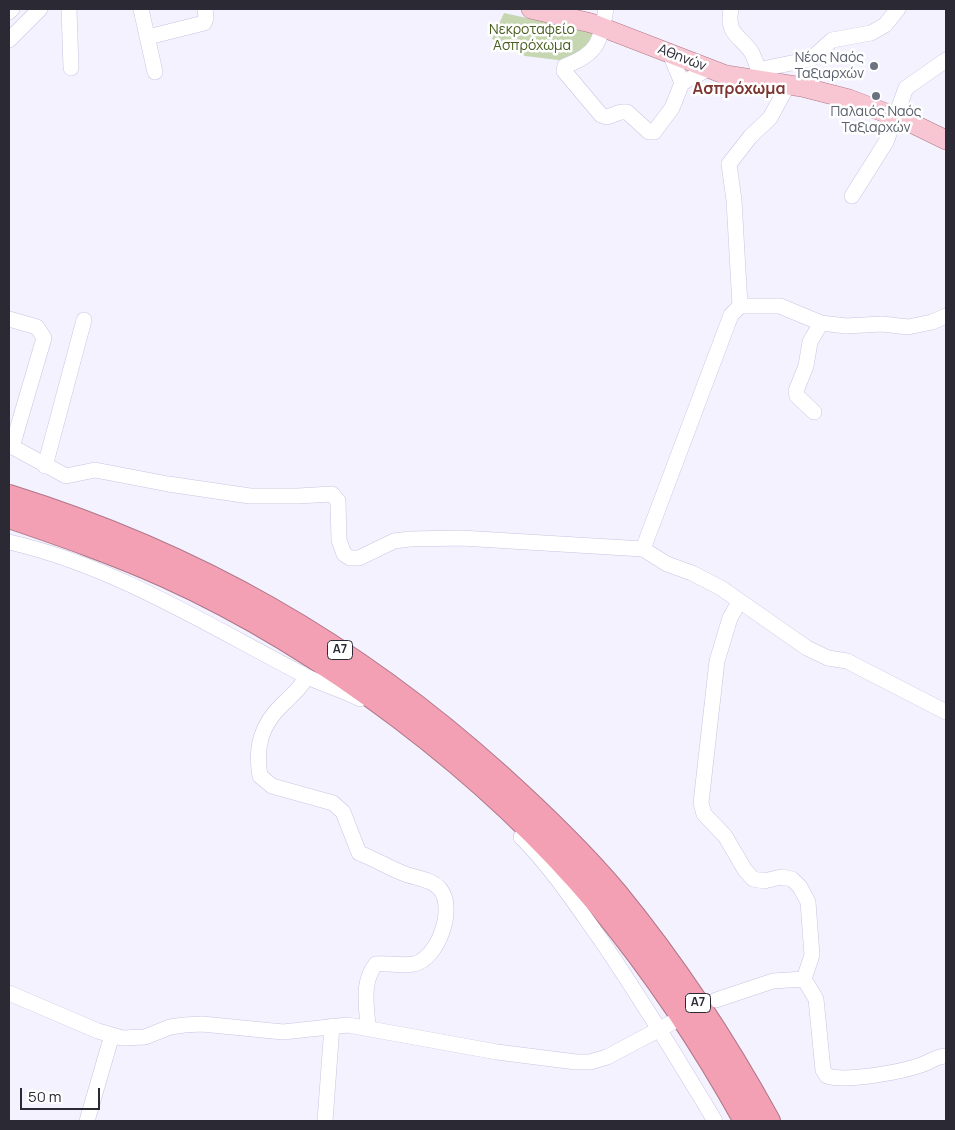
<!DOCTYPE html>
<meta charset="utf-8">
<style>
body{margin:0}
#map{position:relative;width:955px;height:1130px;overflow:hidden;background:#f4f2ff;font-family:Manrope,sans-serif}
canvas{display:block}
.frame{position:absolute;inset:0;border:10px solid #2b2934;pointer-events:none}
.scale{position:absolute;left:20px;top:1088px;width:80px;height:22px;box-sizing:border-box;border:2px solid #2b2934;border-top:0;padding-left:6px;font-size:15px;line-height:18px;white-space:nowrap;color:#2b2934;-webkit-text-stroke:4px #fff;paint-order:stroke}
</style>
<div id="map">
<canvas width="955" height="1130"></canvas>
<div class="frame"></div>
<div class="scale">50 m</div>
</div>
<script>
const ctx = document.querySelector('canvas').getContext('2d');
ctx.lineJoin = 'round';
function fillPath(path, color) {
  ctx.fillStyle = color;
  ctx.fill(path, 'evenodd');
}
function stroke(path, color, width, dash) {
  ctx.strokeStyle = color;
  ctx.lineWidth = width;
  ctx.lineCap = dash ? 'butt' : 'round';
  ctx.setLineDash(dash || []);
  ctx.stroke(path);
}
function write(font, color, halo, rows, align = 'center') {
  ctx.font = font + ' Manrope,sans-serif';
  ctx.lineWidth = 5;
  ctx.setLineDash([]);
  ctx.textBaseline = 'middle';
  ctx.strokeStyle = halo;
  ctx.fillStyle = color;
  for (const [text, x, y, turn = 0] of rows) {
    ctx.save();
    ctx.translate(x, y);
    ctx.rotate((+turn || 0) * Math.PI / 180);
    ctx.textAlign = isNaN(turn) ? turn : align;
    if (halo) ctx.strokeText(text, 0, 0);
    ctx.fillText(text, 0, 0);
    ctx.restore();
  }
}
const green = new Path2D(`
 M504,13L594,33L586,47L566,61L525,56L492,39Z`);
const minor = new Path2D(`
 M69,9L71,68
 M141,9L155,72
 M606,9C600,42 598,54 565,66L564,71L601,115L607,117L621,112H627L649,132H654L672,108L682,83
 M731,9C726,35 740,35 752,53C755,59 757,66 759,72
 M9,12L12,9
 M148,37L204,23L206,18L205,9
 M9,40L40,9
 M670,54L682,83L708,69
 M752,80L759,72L767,68L811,59L832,40L871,33L885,25L898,9
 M852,196L886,142L906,88L946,60
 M740,306H780L821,323L846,326L882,324L908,327L932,322L946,316
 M9,319L37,327L44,338L12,447
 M814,412L797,396L796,391L806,366L810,342L821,323
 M9,445L66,476L95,470L168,484L250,496H298L332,494L338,501L339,540L344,554L350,558H359L394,541L410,539L461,538L643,549L667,564L692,573L721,588L807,648L828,658L847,661L946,712
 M45,466L84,320
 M9,542C115,566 209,626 304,675C322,685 342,689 360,699
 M643,549L731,315L740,306L734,200L729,164L750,137L770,118L788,85
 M739,602L730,618L717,661L701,803L704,814L725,836L745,870L753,879L764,881L781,877L792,879L800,887L808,902L812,955L804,979
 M306,677C301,688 293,694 284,703C261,724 255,747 260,776L272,786L333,803L343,812L359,853C375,859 389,868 405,874C415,878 432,879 440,889C456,908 438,959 414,964C402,966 388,963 376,964C361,982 367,1006 368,1028
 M521,837C552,868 576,905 601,940C641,999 678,1059 715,1121
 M9,993L98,1031L122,1038L145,1037L170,1027L184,1025L202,1024L283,1032L348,1025L497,1052L576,1062H590L607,1057L673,1022
 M716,1000L773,981L804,979L816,999L823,1070L827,1076C847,1082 901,1072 921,1065C930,1062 937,1056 946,1056
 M87,1121L112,1035
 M325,1121L332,1026`);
const major = new Path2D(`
 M531,9L591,23L726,75L802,87L849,99L907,121L946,140`);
const highway = new Path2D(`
 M9,496C195,554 354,644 499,775C540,812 581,851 617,894C675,965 725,1041 769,1121
 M9,517C62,535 114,553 165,576C322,647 489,773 600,906C655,973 703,1045 745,1121`);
const markers = [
 [874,66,5,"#6b7280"],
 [876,96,5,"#6b7280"]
];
const shields = [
 [340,650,25],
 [698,1003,25]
];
const shieldNames = [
 ["Α7",340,650],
 ["Α7",698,1003]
];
const parkNames = [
 ["Νεκροταφείο",532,30],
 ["Ασπρόχωμα",532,46]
];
const streetNames = [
 ["Αθηνών",682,58,21]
];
const worshipNames = [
 ["Νέος Ναός",864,58],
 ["Ταξιαρχών",864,74],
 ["Παλαιός Ναός",876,112,"center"],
 ["Ταξιαρχών",876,128,"center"]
];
const quarterNames = [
 ["Ασπρόχωμα",739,90]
];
fillPath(green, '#c5d6b0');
stroke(minor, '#c9c4e1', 16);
stroke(major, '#ae7687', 20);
stroke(highway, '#ae7687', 24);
stroke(minor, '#fff', 15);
stroke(major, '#f8c6d2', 19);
stroke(highway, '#f4a0b4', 22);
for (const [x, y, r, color] of markers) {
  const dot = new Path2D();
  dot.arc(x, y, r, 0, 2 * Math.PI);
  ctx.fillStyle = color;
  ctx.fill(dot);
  stroke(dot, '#fff', 2);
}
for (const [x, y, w] of shields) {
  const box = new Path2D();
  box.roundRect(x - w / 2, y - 9.5, w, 19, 4);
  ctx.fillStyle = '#fff';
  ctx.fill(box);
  stroke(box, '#2b2934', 1);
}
write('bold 12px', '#2b2934', null, shieldNames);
write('14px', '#475e1e', '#fff', parkNames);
write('14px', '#2b2934', '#fff', streetNames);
write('14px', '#5b616d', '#fff', worshipNames, 'right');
write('bold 16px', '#7d3631', '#fff', quarterNames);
</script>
